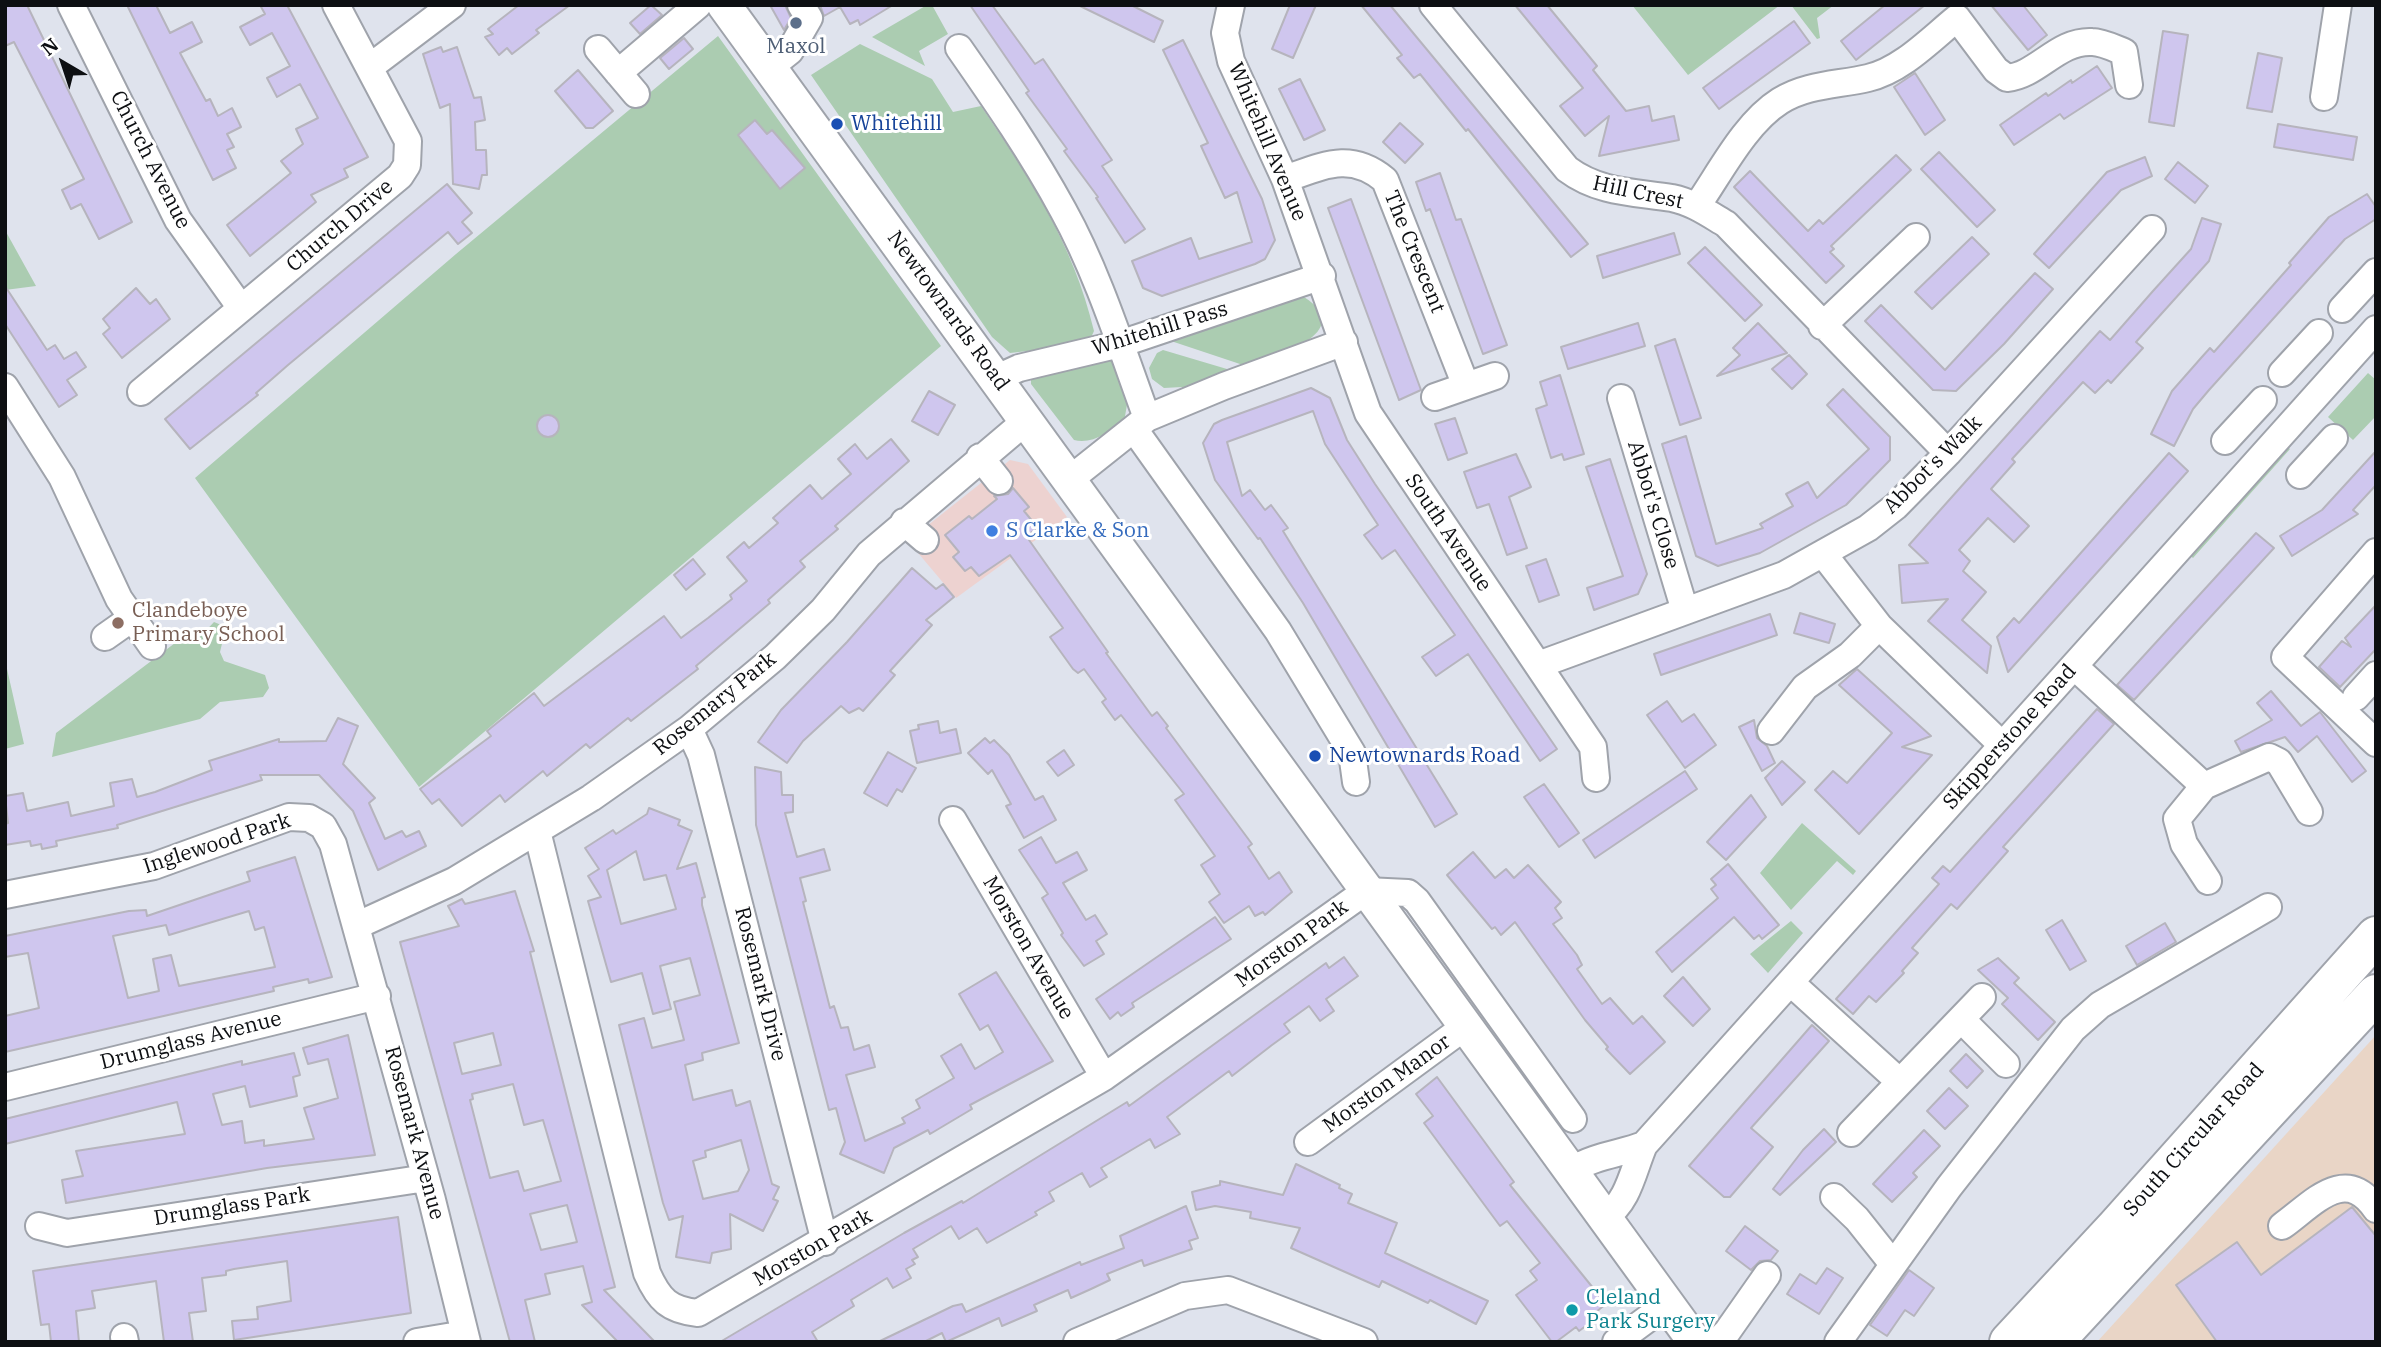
<!DOCTYPE html>
<style>
body{margin:0}
#map{position:relative;width:2381px;height:1347px;overflow:hidden;background:#dfe3ed;font-family:"IBM Plex Serif",serif}
canvas{display:block}
.frame{position:absolute;inset:0;border:7px solid #0d0f12;pointer-events:none}
.north{position:absolute;left:28px;top:28px;width:70px;height:70px;-webkit-text-stroke:5px #fff;paint-order:stroke;rotate:321deg;font-size:19px;font-weight:700;line-height:28px;text-align:center;color:#0d0f12}
.north::after{content:'';display:block;margin:auto;width:24px;height:32px;background:#0d0f12;clip-path:polygon(50% 0,100% 100%,50% 72%,0 100%)}
</style>
<div id="map">
<canvas width="2381" height="1347"></canvas>
<div class="frame"></div>
<div class="north">N</div>
</div>
<script>
const ctx = document.querySelector('canvas').getContext('2d');
ctx.lineJoin = 'round';
function fillPath(path, color) {
  ctx.fillStyle = color;
  ctx.fill(path, 'evenodd');
}
function stroke(path, color, width, dash) {
  ctx.strokeStyle = color;
  ctx.lineWidth = width;
  ctx.lineCap = dash ? 'butt' : 'round';
  ctx.setLineDash(dash || []);
  ctx.stroke(path);
}
function write(font, color, halo, rows, align = 'center') {
  ctx.font = font + ' "IBM Plex Serif",serif';
  ctx.lineWidth = 6;
  ctx.setLineDash([]);
  ctx.textBaseline = 'middle';
  ctx.strokeStyle = halo;
  ctx.fillStyle = color;
  for (const [text, x, y, turn = 0] of rows) {
    ctx.save();
    ctx.translate(x, y);
    ctx.rotate((+turn || 0) * Math.PI / 180);
    ctx.textAlign = isNaN(turn) ? turn : align;
    if (halo) ctx.strokeText(text, 0, 0);
    ctx.fillText(text, 0, 0);
    ctx.restore();
  }
}
const commercial = new Path2D(`
 M1010,460L1028,464L1067,517L956,598L908,541Z`);
const industrial = new Path2D(`
 M2376,1035V1342H2097Z`);
const green = new Path2D(`
 M927,5H932L948,34L919,51L925,66L872,37Z
 M1632,5H1780L1688,75Z
 M1791,5H1834L1817,18L1820,38L1817,39Z
 M718,36L941,346L419,787L195,478L456,254Z
 M860,44L932,79L953,112L981,106C1030,179 1073,243 1094,331L1088,344L1010,353L992,337L811,75Z
 M5,230L36,286L5,290Z
 M1304,297C1359,332 1274,357 1249,367L1168,340L1290,298Z
 M1163,350L1237,372L1184,391L1182,387L1164,388L1152,379L1149,368L1157,353Z
 M1120,357L1128,399L1124,422C1110,431 1092,445 1074,440L1031,384V377Z
 M2368,373L2376,380V416L2353,440L2328,417Z
 M2285,444L2290,449L2193,558L2188,554Z
 M214,622L226,627L220,652L224,661L265,675L269,688L263,697L220,702L200,719L52,757L56,733L175,643L197,640Z
 M5,660L24,744L5,749Z
 M1802,823L1856,871L1853,875L1837,861L1791,910L1760,873Z
 M1791,921L1803,933L1768,973L1750,954Z`);
const building = new Path2D(`
 M5,5H27L132,222L99,239L81,204L71,209L62,190L84,179L14,42L5,46Z
 M127,5H156L170,33L192,22L202,42L180,53L206,101L210,99L218,116L232,108L241,127L227,134L234,147L227,150L236,168L213,180Z
 M260,5H287L368,157L344,169L348,177L311,195L316,202L250,256L227,225L291,173L281,161L303,144L296,129L318,118L300,84L277,97L267,78L290,66L272,33L250,45L240,27L265,14Z
 M519,5H570L536,30L539,33L512,54L507,48L499,55L485,37L493,34L488,29Z
 M651,5L662,15L640,34L630,23Z
 M770,5H785L791,18L784,30Z
 M820,5H893L860,25L858,20L850,24L840,7L824,16Z
 M970,5H992L1035,64L1043,59L1112,160L1102,166L1145,229L1125,243L1096,198L1098,197L1064,151L1067,149L1026,93L1029,91Z
 M1078,5H1131L1163,21L1154,42Z
 M1290,5H1316L1293,58L1272,49Z
 M1361,5H1390L1588,244L1571,257L1468,129L1466,131L1420,74L1414,78L1397,58L1402,55Z
 M1515,5H1547L1597,66L1593,70L1626,111L1649,106L1652,121L1674,116L1679,140L1599,156L1609,116L1585,136L1560,106L1583,88Z
 M1885,5H1925L1856,60L1841,41Z
 M1991,5H2023L2047,35L2028,50Z
 M1794,21L1810,43L1719,109L1703,88Z
 M2163,31L2188,35L2174,126L2149,122Z
 M684,38L693,49L669,69L660,58Z
 M1183,40L1262,199L1275,240L1265,259L1255,264L1162,296L1143,288L1132,261L1191,238L1199,259L1252,242L1237,192L1225,198L1201,146L1208,143L1163,50Z
 M441,47L443,52L457,47L474,98L481,97L485,120L475,122L476,150H486L487,175H482L479,189L453,184L450,104L440,108L423,54Z
 M2258,53L2282,58L2272,112L2247,108Z
 M2097,66L2112,88L2064,119L2060,114L2014,145L2000,125L2046,93L2048,96L2071,80L2072,83Z
 M578,70L613,111L593,128H586L555,91Z
 M1915,73L1945,120L1925,135L1894,87Z
 M1300,79L1325,130L1304,140L1279,89Z
 M755,120L767,134L772,130L805,168L780,189L738,135Z
 M1400,123L1423,144L1405,163L1383,142Z
 M2278,124L2357,137L2353,160L2274,147Z
 M1939,152L1995,210L1977,227L1921,169Z
 M1896,155L1911,170L1831,246L1834,249L1830,252L1844,266L1826,283L1734,187L1750,171L1808,231L1819,220L1823,224Z
 M2145,157L2152,176L2121,190L2049,268L2034,254L2107,172Z
 M2178,162L2208,186L2195,203L2165,179Z
 M1440,173L1456,220L1461,219L1507,345L1483,354L1430,209L1426,211L1416,182Z
 M447,184L472,213L462,222L472,233L458,244L448,232L288,365L256,393L258,395L190,449L165,419Z
 M2367,194L2376,207V219L2345,239L2209,390L2193,409L2174,446L2151,434L2172,391L2201,358L2210,348L2214,352L2291,265L2289,263L2329,217Z
 M1351,199L1421,390L1399,400L1328,208Z
 M2202,218L2221,224L2209,261L2136,342L2143,348L2111,383L2108,380L2095,393L2083,382L2012,459L2015,462L1991,489L2029,526L2014,542L1988,518L1959,550L1970,561L1963,571L1986,592L1962,620L1991,646L1987,673L1928,621L1948,599L1902,603L1899,565L1928,563L1909,545L2100,331L2110,340L2153,291L2191,249Z
 M1674,233L1680,254L1603,278L1597,256Z
 M1972,237L1989,254L1932,309L1915,292Z
 M1705,247L1762,305L1745,321L1688,263Z
 M2035,273L2053,289L2004,344L1956,391L1933,390L1865,321L1881,305L1945,370Z
 M5,286L47,350L55,345L64,359L76,352L86,367L67,380L77,395L59,407L5,324Z
 M136,288L150,304L156,299L170,319L122,358L103,334L110,328L103,319Z
 M1638,323L1645,346L1568,369L1561,347Z
 M1758,323L1787,353L1717,376L1740,355L1733,348Z
 M1675,339L1701,418L1680,425L1655,346Z
 M1789,355L1807,374L1792,389L1772,369Z
 M1560,375L1584,454L1564,460L1562,454L1551,458L1536,409L1547,405L1540,382Z
 M1311,388L1330,398L1347,440L1375,484L1557,749L1540,761L1468,654L1436,676L1422,657L1455,635L1395,550L1382,559L1364,535L1378,525L1325,444L1313,411L1227,442L1242,496L1250,490L1265,510L1271,505L1288,528L1283,531L1457,814L1435,827L1303,603L1260,538L1258,539L1215,480L1203,443L1214,424L1222,420Z
 M1843,389L1890,437V460L1846,505L1760,553L1718,566L1696,556L1662,444L1686,436L1716,544L1763,528L1760,524L1793,506L1786,494L1808,482L1817,498L1869,449L1827,405Z
 M929,391L955,405L938,435L912,421Z
 M537 426a11 11 0 1 1 22 0a11 11 0 1 1-22 0Z
 M1455,418L1467,453L1448,460L1435,424Z
 M891,439L909,461L835,526L838,529L800,561L805,567L768,600L770,603L696,666L698,669L631,721L628,718L590,748L586,744L547,776L543,771L505,802L500,795L462,826L439,799L432,804L420,789L491,736L487,731L534,693L544,706L664,616L681,638L708,618L732,599L730,595L747,581L727,557L744,542L749,548L778,523L773,518L810,485L822,499L839,484L851,474L838,459L855,444L867,459Z
 M2376,451V485L2353,510L2358,514L2292,556L2280,536L2322,510Z
 M2169,453L2188,471L2008,672L1997,637L2014,618L2019,623Z
 M1516,454L1531,487L1509,497L1527,548L1507,555L1489,504L1477,508L1464,472Z
 M1610,459L1647,574L1638,594L1594,610L1587,588L1623,576L1586,467Z
 M1013,488L1029,507L1024,511L1038,528L1029,534L1032,538L1029,540L1108,652L1106,653L1152,716L1157,712L1168,726L1166,728L1252,844L1248,847L1269,879L1279,872L1292,892L1265,915L1263,912L1255,916L1249,906L1224,923L1209,902L1220,894L1201,865L1215,856L1175,800L1184,794L1121,715L1115,720L1102,702L1106,699L1084,669L1078,673L1073,669L1050,637L1063,628L1010,555L979,576L971,567L965,571L953,557L959,552L945,535L969,516L972,519L997,499L994,496L1008,494Z
 M2256,533L2274,548L2134,700L2117,685Z
 M693,559L705,574L686,590L674,575Z
 M1546,559L1559,595L1539,602L1526,566Z
 M912,568L936,589L943,584L954,597L926,620L932,625L890,671L895,675L863,711L859,708L849,713L841,706L803,741L787,763L758,742L781,710L847,642Z
 M2376,605V649L2340,687L2319,667L2342,641L2351,647L2345,638Z
 M1800,613L1835,624L1829,643L1794,633Z
 M1770,614L1777,635L1661,675L1654,654Z
 M1857,669L1931,736L1902,747L1932,755L1859,834L1815,790L1833,771L1847,783L1892,733L1839,685Z
 M2271,691L2301,726L2320,712L2366,771L2352,782L2317,736L2298,752L2285,737L2241,752L2235,741L2272,720L2257,703Z
 M1667,701L1682,722L1694,714L1716,745L1685,768L1647,715Z
 M2097,709L2114,724L2003,847L2008,851L1957,909L1951,904L1912,948L1918,953L1902,971L1904,973L1876,1002L1869,996L1853,1014L1836,999L1939,884L1932,878L1943,866L1950,872Z
 M338,718L358,726L343,764L375,798L369,803L385,839L402,831L406,837L419,831L426,846L378,870L353,811L319,775H260L262,780L117,825L118,828L56,841L57,846L42,849L41,844L31,846L30,841L5,845V824L8,823L5,796L23,793L27,811L68,802L71,816L114,806L110,783L132,779L137,797L155,792L212,770L209,761L279,739V742L326,741Z
 M1754,720L1757,738L1767,746L1775,763L1762,771L1739,727Z
 M938,721L940,733L956,729L961,753L917,763L910,731L919,729L918,725Z
 M985,738L990,743L994,740L1009,755L1035,800L1043,796L1056,820L1024,838L1006,806L1011,804L992,770L988,774L968,753Z
 M1064,750L1074,765L1058,776L1047,762Z
 M888,752L916,768L902,792L897,789L887,806L864,793Z
 M1782,761L1805,782L1782,805L1765,778Z
 M755,767L781,772L782,795H793V812L785,813L797,857L824,849L830,870L800,878L806,901L803,902L830,1008L834,1006L841,1028L848,1027L854,1050L869,1045L875,1067L846,1075L865,1141L905,1123L902,1118L920,1108L916,1100L954,1078L941,1056L961,1044L975,1069L1003,1052L988,1025L980,1030L959,994L996,972L1053,1061L970,1105L972,1109L930,1134L928,1130L894,1148L884,1173L840,1154L845,1142L836,1108L829,1110L756,825Z
 M1685,771L1697,789L1595,858L1583,840Z
 M1544,784L1579,833L1559,847L1524,797Z
 M1751,795L1766,817L1726,860L1707,842Z
 M649,808L680,820L678,825L692,831L677,869L696,863L705,897L702,898V905L739,1043L702,1053L703,1060L685,1065L693,1100L732,1090L736,1106L750,1101L772,1184L779,1187L773,1199L778,1201L763,1231L730,1214L731,1249L712,1253L710,1263L676,1257L683,1216L669,1220L663,1203L619,1025L644,1018L652,1048L684,1040L674,1002L700,995L690,958L660,966L671,1009L653,1014L642,973L611,982L588,901L601,897L588,876L599,869L585,848L613,830L616,834L647,814ZM636,851L644,880L666,875L676,909L621,924L607,870ZM741,1140L749,1170L738,1191L703,1199L693,1161L706,1157L705,1151Z
 M1041,837L1056,863L1077,852L1087,870L1063,883L1086,920L1095,915L1107,934L1096,941L1104,954L1084,966L1061,935L1063,933L1042,898L1048,894L1019,850Z
 M1473,852L1495,878L1506,869L1514,878L1528,865L1561,902L1555,908L1562,918L1553,924L1577,955L1582,965L1577,969L1602,1004L1610,998L1633,1024L1642,1016L1665,1042L1630,1074L1606,1049L1608,1047L1585,1020L1515,922L1501,935L1495,927L1492,929L1447,875Z
 M295,857L332,977L309,983L308,979L273,987L274,991L5,1052V1016L39,1008L28,953L5,957V936L129,911L146,910L147,916L250,881L247,872ZM249,911L255,930L264,927L275,967L179,986L171,955L153,959L159,991L128,998L113,936L166,925L169,935Z
 M1728,864L1779,925L1762,939L1759,935L1754,939L1734,917L1672,972L1656,952L1718,898L1711,889L1716,885L1711,879Z
 M515,891L534,951L530,952L615,1287L604,1290L655,1342H618L582,1305L592,1302L583,1266L545,1274L550,1294L525,1300L535,1342H510L400,942L459,926L448,906L462,899L465,904ZM493,1033L501,1065L462,1074L454,1043ZM513,1084L524,1125L543,1120L561,1181L524,1191L518,1171L490,1178L470,1100L473,1099L472,1094ZM567,1205L577,1242L541,1250L530,1214Z
 M1215,917L1231,939L1132,1003L1134,1007L1121,1016L1118,1012L1110,1019L1096,999Z
 M2062,920L2086,961L2070,970L2046,930Z
 M2165,923L2176,942L2137,965L2126,946Z
 M1344,957L1358,976L1326,999L1334,1011L1320,1021L1309,1006L1284,1024L1290,1032L1272,1045L1232,1076L1229,1071L1167,1117L1180,1134L1155,1148L1150,1139L1101,1168L1107,1177L1090,1187L1082,1173L1049,1192L1054,1201L1035,1212L1037,1215L987,1243L977,1228L959,1239L951,1226L913,1249L918,1257L912,1260L915,1264L906,1269L911,1278L893,1288L887,1278L851,1300L854,1306L812,1332L818,1342H720L904,1233L962,1201L963,1203L1127,1102L1129,1106L1326,963L1329,968Z
 M1998,958L2019,978L2014,983L2055,1022L2038,1040L2002,1004L2008,998L1978,970Z
 M1683,977L1710,1009L1693,1026L1664,996Z
 M1812,1025L1829,1041L1751,1128L1773,1147L1730,1197H1724L1689,1166Z
 M348,1035L375,1155L267,1168L66,1203L62,1180L83,1176L76,1151L185,1134L177,1102L5,1144V1119L242,1061V1065L294,1053L300,1075L293,1077L297,1096L250,1107L245,1086L213,1094L222,1125L242,1121L245,1143L264,1140V1146L314,1139L304,1108L338,1098L328,1059L308,1064L303,1048Z
 M1966,1054L1983,1071L1967,1088L1950,1071Z
 M1437,1077L1514,1182L1510,1185L1606,1304L1591,1316L1594,1320L1579,1331L1576,1327L1556,1342H1552L1516,1295L1537,1280L1530,1271L1540,1263L1507,1221L1500,1226L1424,1123L1433,1116L1416,1094Z
 M1949,1088L1968,1106L1945,1129L1927,1111Z
 M1824,1129L1836,1142L1780,1195L1773,1189L1803,1150Z
 M1924,1130L1940,1146L1913,1173L1917,1177L1892,1202L1873,1184Z
 M1296,1164L1340,1185L1339,1188L1352,1194L1348,1203L1397,1223L1385,1253L1488,1301L1476,1324L1430,1300L1428,1303L1382,1281L1379,1287L1291,1248L1300,1228L1250,1218L1251,1212L1215,1206L1196,1210L1192,1192L1220,1185V1181L1283,1195Z
 M1186,1206L1198,1238L1189,1241L1192,1249L1144,1266L1142,1260L1107,1274L1110,1280L1091,1289L1071,1298L1068,1290L1034,1305L1037,1311L1002,1326L999,1318L946,1342L942,1333L924,1342H878L953,1306L962,1304L966,1312L1080,1262L1081,1265L1124,1248L1120,1236Z
 M2352,1207L2376,1236V1342H2217L2176,1285L2237,1242L2261,1275Z
 M398,1217L411,1313L234,1340L232,1321L258,1319L257,1307L291,1301L287,1261L234,1269L226,1271V1275L202,1278L206,1311L189,1313L193,1342H164L156,1281L92,1291L95,1308L76,1311L79,1342H51L49,1324L41,1325L33,1271Z
 M1745,1226L1778,1251L1771,1260L1760,1261L1751,1270L1726,1251Z
 M1827,1268L1843,1278L1819,1314L1787,1294L1800,1274L1816,1284Z
 M1909,1270L1934,1288L1914,1316L1905,1310L1887,1336L1870,1325Z`);
const minor = new Path2D(`
 M71,5L178,220L241,308
 M1231,5L1225,33L1231,61L1285,179L1368,413L1593,747L1596,778
 M1433,5L1567,169C1599,193 1634,192 1672,198C1692,202 1709,214 1726,224L1948,453
 M959,48C996,101 1032,153 1063,210C1098,273 1122,350 1147,418
 M598,49L636,94
 M370,67L452,5
 M770,67L790,51L809,18L801,5
 M618,73L698,5
 M2324,97L2338,5
 M1285,179C1323,166 1350,151 1385,180L1466,386
 M1697,206C1720,173 1745,123 1780,101C1807,84 1838,85 1868,78C1902,70 1931,39 1957,18L1996,70L2007,78C2038,75 2058,40 2092,42C2102,42 2114,48 2124,52L2129,85
 M2342,309L2376,272
 M1822,326L1916,237
 M2282,373L2319,333
 M997,378L1019,368L1120,344L1322,276
 M5,387L62,477L119,599L152,646
 M141,392L400,176L407,165L408,141L336,5
 M1435,397L1495,376
 M1621,398L1685,611
 M1134,429L1278,631L1352,753L1356,782
 M2225,441L2263,400
 M980,457L999,481
 M2300,475L2334,438
 M1069,480L1147,418L1224,386L1344,342
 M904,522L925,540
 M2376,552L2285,657L2376,743
 M1824,555L1879,626L2002,745
 M105,637L132,618
 M1538,665L1784,575L1868,528L1896,506L1948,453L2152,229
 M2074,666L2204,786
 M2356,697L2376,675
 M689,729L701,755L825,1242
 M1771,731L1805,687L1850,655L1879,626
 M953,820L1104,1077
 M537,831L647,1273C659,1300 669,1310 698,1313L1104,1077L1366,891L1408,893L1417,901L1573,1119
 M2208,881L2184,844L2177,819L2204,786L2269,757L2279,762L2309,812
 M5,895L154,866L289,817L309,818L323,826L333,844L432,1200L467,1342
 M358,925L454,881L591,798L689,729L775,657L823,610L869,554L1027,420
 M1791,983L1900,1082
 M1961,1019L2006,1064
 M5,1087L377,996
 M1851,1133L1982,997
 M1308,1142L1466,1026
 M1572,1170C1594,1156 1620,1154 1644,1145
 M1834,1197L1857,1219L1892,1263
 M1605,1217C1629,1201 1633,1170 1644,1145L2376,329
 M39,1226L67,1233L426,1178
 M2282,1226C2313,1204 2345,1164 2376,1209
 M124,1337L125,1342
 M417,1342L465,1334
 M1077,1342L1185,1296L1228,1290L1364,1342
 M1616,1342L1669,1303
 M1717,1342L1727,1332L1767,1275
 M1838,1342L1949,1187L2073,1029L2100,1005L2268,907`);
const major = new Path2D(`
 M724,5L1695,1342`);
const highway = new Path2D(`
 M2009,1342L2116,1227L2376,936
 M2054,1342L2376,994`);
const markers = [
 [796,23,7,"#5c6f8a"],
 [837,124,7,"#1a4fb4"],
 [992,531,7,"#3f7fe0"],
 [118,623,7,"#8d6e63"],
 [1315,756,7,"#1a4fb4"],
 [1572,1310,7,"#0f9aa8"]
];
const serviceNames = [
 ["Maxol",796,47]
];
const transitNames = [
 ["Whitehill",851,124],
 ["Newtownards Road",1329,756]
];
const streetNames = [
 ["Whitehill Avenue",1267,142,67],
 ["Church Avenue",150,160,63],
 ["Hill Crest",1638,193,12],
 ["Church Drive",340,226,-40],
 ["The Crescent",1414,252,68],
 ["Newtownards Road",948,311,54],
 ["Whitehill Pass",1160,329,-17],
 ["Abbot's Walk",1933,465,-45],
 ["Abbot's Close",1653,505,73],
 ["South Avenue",1448,533,56],
 ["Rosemary Park",715,704,-39],
 ["Skipperstone Road",2010,737,-48],
 ["Inglewood Park",217,844,-18],
 ["Morston Park",1292,944,-36],
 ["Morston Avenue",1028,948,60],
 ["Rosemark Drive",760,984,76],
 ["Drumglass Avenue",191,1041,-14],
 ["Morston Manor",1387,1084,-36],
 ["Rosemark Avenue",414,1133,75],
 ["South Circular Road",2194,1140,-48],
 ["Drumglass Park",232,1207,-9],
 ["Morston Park",813,1248,-30]
];
const shopNames = [
 ["S Clarke & Son",1006,531]
];
const educationNames = [
 ["Clandeboye",132,611],
 ["Primary School",132,635]
];
const cultureNames = [
 ["Cleland",1586,1298],
 ["Park Surgery",1586,1322]
];
fillPath(commercial, '#edd2d0');
fillPath(industrial, '#e9d5c6');
fillPath(green, '#abccb1');
fillPath(building, '#cfc6ee');
stroke(building, '#b6b4bd', 2);
stroke(minor, '#9fa3ab', 30);
stroke(major, '#9fa3ab', 37);
stroke(highway, '#9fa3ab', 42);
stroke(minor, '#fff', 26);
stroke(major, '#fff', 33);
stroke(highway, '#fff', 38);
for (const [x, y, r, color] of markers) {
  const dot = new Path2D();
  dot.arc(x, y, r, 0, 2 * Math.PI);
  ctx.fillStyle = color;
  ctx.fill(dot);
  stroke(dot, '#fff', 2.5);
}
write('21px', '#4e5e75', '#fff', serviceNames);
write('21px', '#164399', '#fff', transitNames, 'left');
write('21px', '#0d0f12', '#fff', streetNames);
write('21px', '#366cbe', '#fff', shopNames, 'left');
write('21px', '#785e54', '#fff', educationNames, 'left');
write('21px', '#0d838f', '#fff', cultureNames, 'left');
</script>
